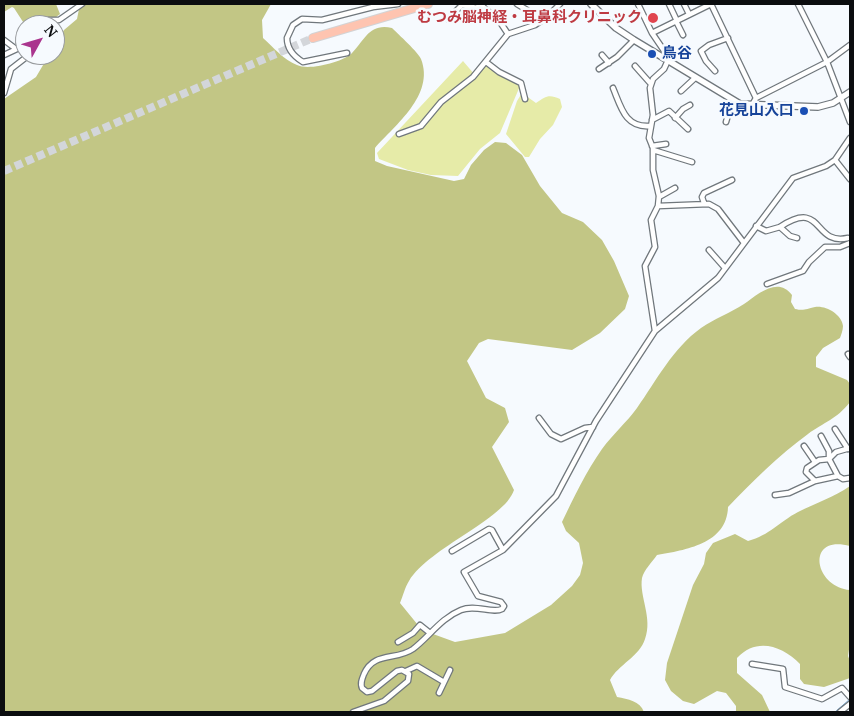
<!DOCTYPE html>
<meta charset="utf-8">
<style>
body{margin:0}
#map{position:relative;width:854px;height:716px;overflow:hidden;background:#f6fafe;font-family:"Noto Serif",serif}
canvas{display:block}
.frame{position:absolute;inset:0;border:5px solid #0b0d0f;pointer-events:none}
.north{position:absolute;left:15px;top:15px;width:50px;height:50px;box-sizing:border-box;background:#f6fafe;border:1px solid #989b9e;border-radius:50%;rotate:51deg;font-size:14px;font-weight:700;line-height:20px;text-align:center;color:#0b0d0f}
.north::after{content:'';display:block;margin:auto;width:18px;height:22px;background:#aa358e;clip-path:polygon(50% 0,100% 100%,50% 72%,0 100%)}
</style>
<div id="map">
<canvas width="854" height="716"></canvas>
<div class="frame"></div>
<div class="north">N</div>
</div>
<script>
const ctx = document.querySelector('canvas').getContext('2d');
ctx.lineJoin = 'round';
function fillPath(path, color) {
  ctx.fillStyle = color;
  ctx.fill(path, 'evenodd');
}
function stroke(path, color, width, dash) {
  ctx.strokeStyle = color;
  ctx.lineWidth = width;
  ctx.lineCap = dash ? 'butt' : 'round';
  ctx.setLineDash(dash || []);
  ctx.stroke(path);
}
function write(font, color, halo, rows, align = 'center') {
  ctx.font = font + ' "Noto Serif","Noto Sans JP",serif';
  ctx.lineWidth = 5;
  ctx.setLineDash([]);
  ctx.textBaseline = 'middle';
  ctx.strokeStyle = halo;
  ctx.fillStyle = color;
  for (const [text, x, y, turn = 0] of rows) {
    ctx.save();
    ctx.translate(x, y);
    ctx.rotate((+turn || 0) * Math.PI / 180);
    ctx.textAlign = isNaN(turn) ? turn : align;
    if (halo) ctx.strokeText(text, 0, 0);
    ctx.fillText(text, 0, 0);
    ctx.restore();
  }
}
const green = new Path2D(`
 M463,61L475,75L486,64L520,86L500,133L480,149L458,176L431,175L408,170L379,159L377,153Z
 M522,93L536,103C546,96 549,94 560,99L562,107L553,125L540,139L529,157H525L506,134L517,101Z`);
const forest = new Path2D(`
 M4,4H56L60,14L55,18L36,20L25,25L14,8L12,7L4,12Z
 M80,4H271L262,20L263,38C273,47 284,60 297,65C308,71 344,62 352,53C365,40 369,23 392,28C398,34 419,53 421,59C435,95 395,125 375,148V161L387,166L454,181L464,179L471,165L484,150L495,142L506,143L522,155L540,186L562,213L583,222L602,240L614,261L629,296L625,309L600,333L572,350L488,339L479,343L467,361L486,398L505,408L509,422L492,447L514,490C504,520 430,547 409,581C405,587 403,596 400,603L422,630L455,642L505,633L551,605L572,586L580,575L583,563L579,543L566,531L562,522C574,497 586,472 602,449C613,434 626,423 637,408C656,381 673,348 701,328C714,319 730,313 744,304C758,294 778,276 792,295L791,302L795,309C804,311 806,309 815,307C825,305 842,314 843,326C843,330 841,335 840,338L823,348L816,357V367L847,380L850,384V402C836,420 824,422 808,434C779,455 752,482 728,507C727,544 685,550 657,555C652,562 644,570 642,578C639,596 653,618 645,639C640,656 618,665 610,680L617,697C628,699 640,701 644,712H4V99L36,77L49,55H55V45L64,30L77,19Z
 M850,486V546C805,534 814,587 850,590V643L848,656L850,661V678L824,687L804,684L800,679V664C782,646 757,637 737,658V673L762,695L770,712H736V706L726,693L717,691L694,704L683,701L671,691L665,680L667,663L693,585L704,564L706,553L713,543L735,534L748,541C770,535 779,522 798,512C816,503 834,497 850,486Z`);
const stream = new Path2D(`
 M835,712L850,699`);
const trunkTunnel = new Path2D(`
 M4,171L313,38`);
const minor = new Path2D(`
 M517,4L527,10L535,25
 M669,4L677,21
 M684,4L689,14
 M711,4L756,98
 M798,4L827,62L850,122
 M469,18L478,7
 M448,19L462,5L477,8
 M676,21L683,35
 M38,25L48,20H59L82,4
 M652,33L711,4
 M508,34L535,25L548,16L560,4
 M4,40L16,49
 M347,53L303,62C293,56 287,49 287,38L293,25L302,19L322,20L373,7L398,4
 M4,55L19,48L25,42
 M602,55L609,63
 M486,62L499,72L521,83L525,99
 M635,66L651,84
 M599,69L617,57L634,40
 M715,71L706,61L701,51L709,45L728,38
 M613,88C621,107 625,128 650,126
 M681,91L695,78
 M4,93L11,69L29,55
 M752,105L756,98L827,62L850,45
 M675,118L683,109L690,105
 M652,120L669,111L688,129
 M726,122L732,101
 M399,134L421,126L441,102L473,77L508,34L500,22L480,4
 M652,146L666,144
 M653,150L692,162
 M835,160L850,179
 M659,197L675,188
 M704,203L702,197L704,193L732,180
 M658,206L709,204L718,209L744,243
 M756,226L766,231L780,227L790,236L797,238
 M780,227C824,198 812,246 848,238
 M709,250L725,268
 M767,284L803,271L809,262L825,247H840L850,243
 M655,331L718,278L793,178L826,166L835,160L850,138
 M848,354L850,357
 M539,418L551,434L561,439L585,428L593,427
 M835,429L848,449
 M821,436L829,451V459
 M804,446L815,462
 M829,459L836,452L850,448
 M815,481L806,472L807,468L819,460L829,459L838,476
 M775,495L789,493L815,481L838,476L843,479L850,478
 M452,551L489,529L492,530L503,550
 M398,642L413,633L420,625L430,633
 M752,664L783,669L785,687L822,699L842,688L850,697
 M406,671L417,666L444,682
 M439,693L450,670
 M353,712L384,701L408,681L409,674L402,670L397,671L372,691L367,692L362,688C360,683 362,679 364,674C374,651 396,661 413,649C429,637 441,618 461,610C475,604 493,614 502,609L504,606L501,602L478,596L464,572L503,550L556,496L596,421L655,331L645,266L655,247L651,220L658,206L659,196L653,170V148L649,138L653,115L650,88L653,79L664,69L669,58L652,33L638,4
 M840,712L850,704`);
const tertiary = new Path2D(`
 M591,4L616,28L634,40L740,104L818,107L833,103L850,92`);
const trunk = new Path2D(`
 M313,38L428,4`);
const markers = [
 [653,18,6,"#e0444e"],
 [652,54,5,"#1a4fb4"],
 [804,111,5,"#1a4fb4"]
];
const healthNames = [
 ["むつみ脳神経・耳鼻科クリニック",642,18]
];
const transitNames = [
 ["鳥谷",662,54],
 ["花見山入口",794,111,"right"]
];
fillPath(green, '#e6eba8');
fillPath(forest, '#c2c685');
stroke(stream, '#79afdc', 1);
stroke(trunkTunnel, '#d3d6da', 8, [8, 4]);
stroke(minor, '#70777c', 7);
stroke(tertiary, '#70777c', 8);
stroke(trunk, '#d3d3d4', 10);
stroke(minor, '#fff', 4.5);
stroke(tertiary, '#fff', 5.5);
stroke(trunk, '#fec4b0', 8);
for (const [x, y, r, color] of markers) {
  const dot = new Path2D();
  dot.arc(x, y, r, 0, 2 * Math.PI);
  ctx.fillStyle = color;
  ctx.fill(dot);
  stroke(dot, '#f6fafe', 2);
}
write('bold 15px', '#be3a42', '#f6fafe', healthNames, 'right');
write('bold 15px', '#164399', '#f6fafe', transitNames, 'left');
</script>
